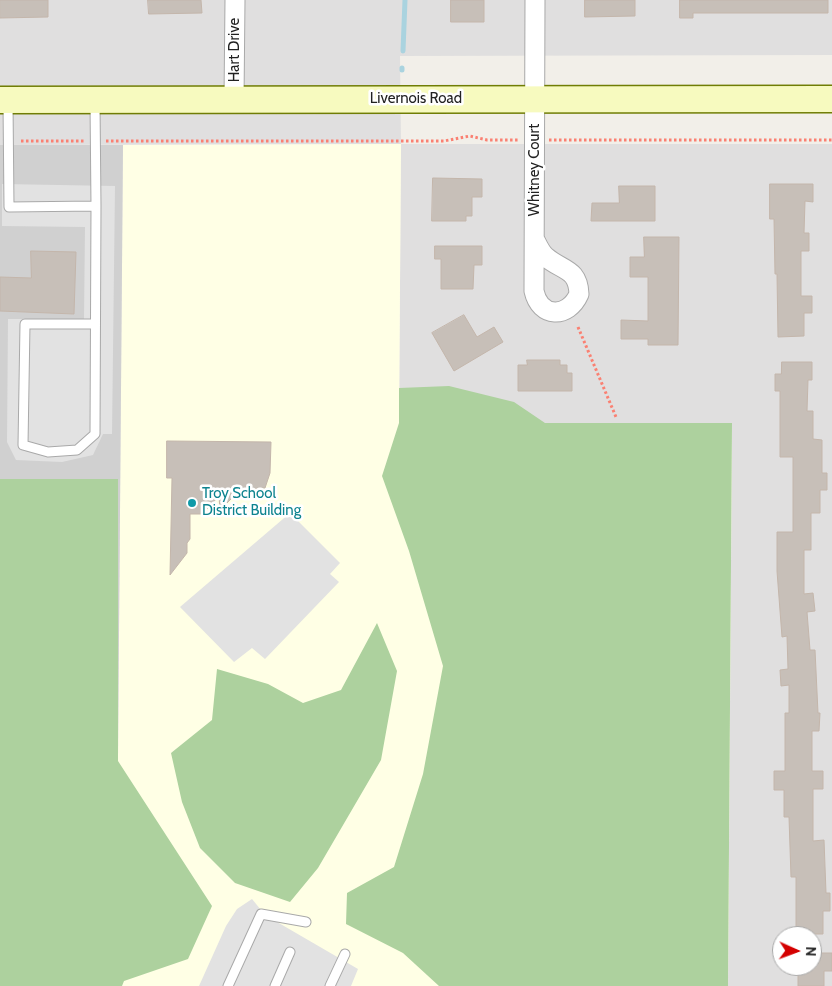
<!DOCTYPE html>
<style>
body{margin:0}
#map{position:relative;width:832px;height:986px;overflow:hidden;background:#f2efe9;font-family:Cabin,sans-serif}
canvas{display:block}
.north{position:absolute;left:772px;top:926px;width:50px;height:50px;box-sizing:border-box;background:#fff;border:1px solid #a7a7a7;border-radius:50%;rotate:92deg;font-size:14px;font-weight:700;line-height:20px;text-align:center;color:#222}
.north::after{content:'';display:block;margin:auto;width:18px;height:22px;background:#d40000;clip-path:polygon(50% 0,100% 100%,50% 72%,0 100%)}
</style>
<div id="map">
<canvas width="832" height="986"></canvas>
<div class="north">N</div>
</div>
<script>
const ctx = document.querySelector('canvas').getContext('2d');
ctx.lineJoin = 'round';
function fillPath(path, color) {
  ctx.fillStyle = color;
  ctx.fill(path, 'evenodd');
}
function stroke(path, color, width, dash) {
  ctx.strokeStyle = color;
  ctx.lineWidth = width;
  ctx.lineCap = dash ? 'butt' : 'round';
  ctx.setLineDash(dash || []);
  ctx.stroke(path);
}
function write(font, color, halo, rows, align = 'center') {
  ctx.font = font + ' Cabin,sans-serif';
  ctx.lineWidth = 5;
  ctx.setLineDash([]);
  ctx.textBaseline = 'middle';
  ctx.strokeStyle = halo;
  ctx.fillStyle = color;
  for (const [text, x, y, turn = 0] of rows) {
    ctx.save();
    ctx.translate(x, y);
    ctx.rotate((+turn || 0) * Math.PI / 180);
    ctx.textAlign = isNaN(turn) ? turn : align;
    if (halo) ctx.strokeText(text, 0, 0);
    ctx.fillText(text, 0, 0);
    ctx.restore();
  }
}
const residential = new Path2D(`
 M0,0H832V55L400,56L401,144H832V986H728L732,423H399L401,144L0,145ZM782,936H812V966H782Z`);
const education = new Path2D(`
 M401,144L399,423H732L728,986H0L117,878L123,145Z`);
const religious = new Path2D(`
 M0,145H123L117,879H0Z`);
const forest = new Path2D(`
 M449,386L514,402L545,423H732L728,986H439L403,953L346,924L347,893L394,867L423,774L443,666L409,551L382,476L399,423V388Z
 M0,479H118V761L212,906L188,959L124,981L122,986H0Z
 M377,623L397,671L381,760L318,868L290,902L235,883L200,848L182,802L171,753L212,720L217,669L268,684L303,703L341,690Z`);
const parking = new Path2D(`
 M2,184L115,186L112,434H103L93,455L62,462L16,460L7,442L8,319H84L85,227L2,226Z
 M290,513L340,563L330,574L339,582L265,659L252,648L234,662L180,607Z
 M252,899L265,915L358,969L351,986H199L226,926L237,909Z`);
const stream = new Path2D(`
 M403,51L405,0
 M402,70V68`);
const building = new Path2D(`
 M0,0H48V17L0,18Z
 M148,0H201L202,13L149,14Z
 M451,0H484V22H451Z
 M585,0H635V16L585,17Z
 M680,0H828V13H693V18H680Z
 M433,178L482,179V197H472V216H466V221H432Z
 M770,184H813V202L805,201L804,233H809V251H801V296H812V313H804V336L778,337L777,274H775L774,219H770Z
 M619,186H655V221H591L592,203H619Z
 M644,237H679L678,345H648V339H621V320L648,321V277H630V257H644Z
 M435,246H482V265H474L473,289H441V259H435Z
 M31,251L76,252L74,314L0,311V277L31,278Z
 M464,315L477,337L494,327L503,342L454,371L432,333Z
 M527,360H560V365H567V373H572V391H518V365H527Z
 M782,362H812V380H808L807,411H813V439L822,440V473H827V490H820V513H811V550H804V594L813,593L815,611L807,612L810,650H815L818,713H820L819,731H812V771H823V789H813V841L824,840L826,893H830V911H823V934H796V877H791L789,817H784V790H774V771H785V713H789V685L781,686L780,670L788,669L787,636L782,637L777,571V532H793V457H780V391H775V374H781Z
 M167,441L271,442L270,473L265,488L241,489L220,510L219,496L202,514H190V539L187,543V553L170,575L172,478H167Z
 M812,953H832V971H824V986H798V966H812Z`);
const path = new Path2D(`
 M549,140H832
 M21,141H84
 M106,141H444L470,136L487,140H519
 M578,327L616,417`);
const lane = new Path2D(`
 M8,103L9,207L96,206L95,103
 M95,324H25L23,445L48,452L77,450L95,434L96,206
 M228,986L261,914L306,922
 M275,986L290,952
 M330,986L345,954`);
const street = new Path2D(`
 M234,100L235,0
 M535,240C538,246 541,253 546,257C562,271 578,268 579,294C568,319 540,318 534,291L535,0`);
const secondary = new Path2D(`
 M0,100L832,99`);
const markers = [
 [192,503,5,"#0f9aa8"]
];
const streetNames = [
 ["Hart Drive",235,50,-90],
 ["Livernois Road",416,99],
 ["Whitney Court",535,170,-90]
];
const cultureNames = [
 ["Troy School",202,494],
 ["District Building",202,511]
];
fillPath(residential, '#e0dfdf');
fillPath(education, '#ffffe5');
fillPath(religious, '#d0d0d0');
fillPath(forest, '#add19e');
fillPath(parking, '#e2e2e2');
stroke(stream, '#aad3df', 5);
fillPath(building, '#c7bfb8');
stroke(building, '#c4b6ab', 1);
stroke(lane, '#a9a9a9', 11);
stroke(street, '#a9a9a9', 21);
stroke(secondary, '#707d05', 29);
stroke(path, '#fa8072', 3, [2.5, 2.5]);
stroke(lane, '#fff', 9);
stroke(street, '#fff', 19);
stroke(secondary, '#f7fabf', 26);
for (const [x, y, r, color] of markers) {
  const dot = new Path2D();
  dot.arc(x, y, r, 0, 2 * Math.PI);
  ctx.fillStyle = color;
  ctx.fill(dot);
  stroke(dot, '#fff', 2);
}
write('15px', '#222', '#fff', streetNames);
write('15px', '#0d838f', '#fff', cultureNames, 'left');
</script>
